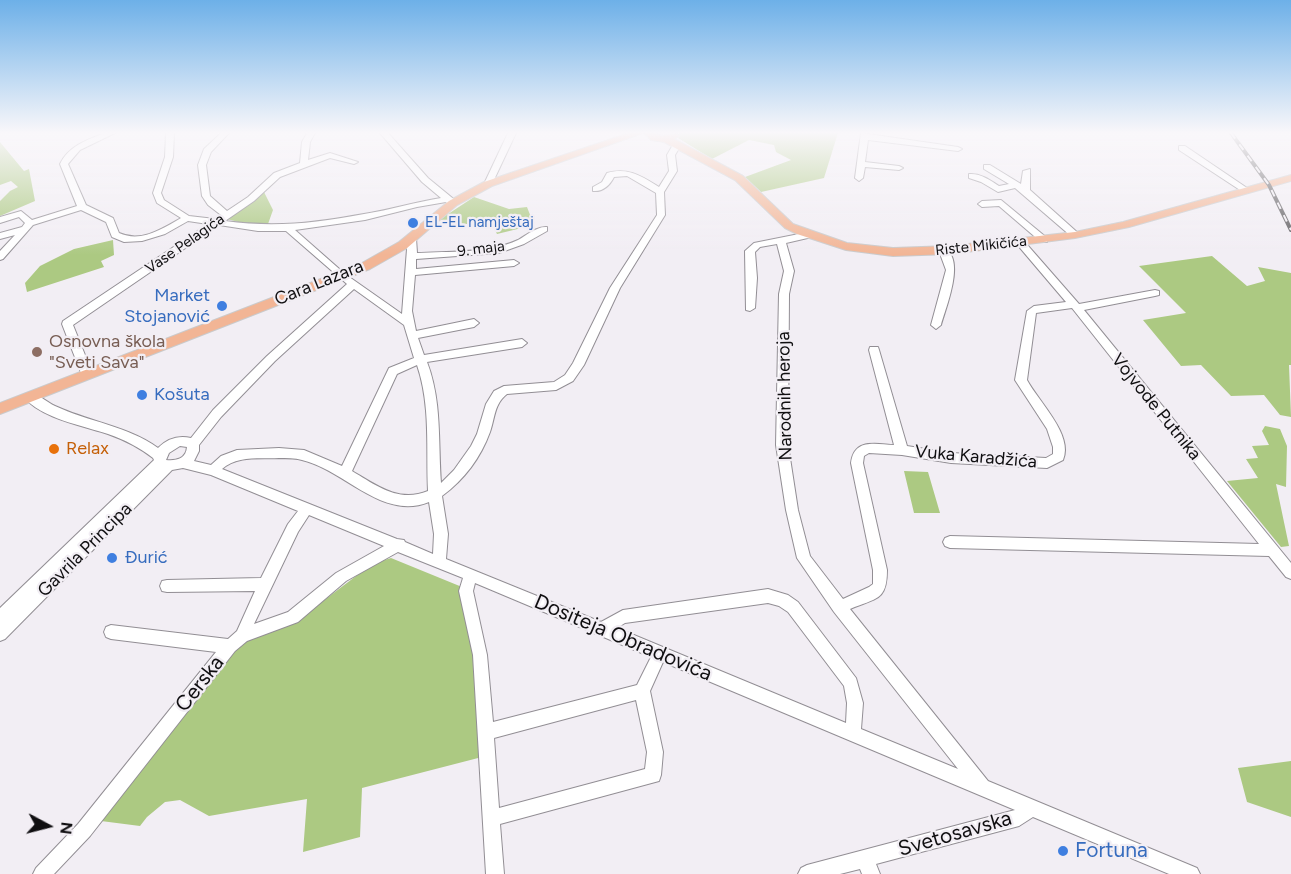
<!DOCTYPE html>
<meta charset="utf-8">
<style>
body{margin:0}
#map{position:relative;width:1291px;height:874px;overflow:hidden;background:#f2eef4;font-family:Figtree,sans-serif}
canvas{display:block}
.north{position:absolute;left:18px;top:796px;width:60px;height:60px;-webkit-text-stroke:4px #f2eef4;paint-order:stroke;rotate:97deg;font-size:16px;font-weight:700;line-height:24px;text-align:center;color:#100f11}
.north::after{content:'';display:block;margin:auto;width:21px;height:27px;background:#100f11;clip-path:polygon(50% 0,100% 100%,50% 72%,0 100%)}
</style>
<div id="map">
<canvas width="1291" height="874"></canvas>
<div class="north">N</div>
</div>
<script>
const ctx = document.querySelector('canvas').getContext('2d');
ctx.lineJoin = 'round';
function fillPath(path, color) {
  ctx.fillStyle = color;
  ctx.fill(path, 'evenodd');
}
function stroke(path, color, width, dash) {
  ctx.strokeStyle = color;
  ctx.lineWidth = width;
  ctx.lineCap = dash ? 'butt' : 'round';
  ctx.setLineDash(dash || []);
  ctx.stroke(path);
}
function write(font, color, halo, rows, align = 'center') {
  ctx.font = font + ' Figtree,sans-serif';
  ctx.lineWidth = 4.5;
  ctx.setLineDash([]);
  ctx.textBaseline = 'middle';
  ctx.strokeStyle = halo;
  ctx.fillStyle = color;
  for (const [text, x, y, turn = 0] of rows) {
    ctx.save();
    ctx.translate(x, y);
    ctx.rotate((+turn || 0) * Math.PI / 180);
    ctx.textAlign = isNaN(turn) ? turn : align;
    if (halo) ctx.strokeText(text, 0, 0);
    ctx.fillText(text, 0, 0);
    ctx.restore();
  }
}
const green = new Path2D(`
 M679,133H838L824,178L761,192L745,177L791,160L776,152L774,145L749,140L712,159L678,138Z
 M0,142L24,171L29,169L35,201L0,216V201L10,191L18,187L11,181L0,185Z
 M264,192L273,210L268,224H246L227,219Z
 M474,197L509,209L527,207L534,225L497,234L494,228L439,220Z
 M113,240L114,255L101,261L104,267L27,292L25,283L40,266L74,249Z
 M1212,256L1247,286L1265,281L1258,267L1291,273V365H1289L1291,417L1280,415L1264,395L1231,396L1201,365L1181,366L1143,320L1186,313L1139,266Z
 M1265,426L1280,429L1287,446L1286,487L1276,484L1289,546L1281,547L1227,481L1258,478L1246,459L1258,458L1252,446L1269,445L1262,431Z
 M904,471L928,472L940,513H914Z
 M391,558L462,587L477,650L482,757L362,788L360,837L303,852L307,799L209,816L180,800L165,802L147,817L140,826L101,821L226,659L244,641L294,623L372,564Z
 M1291,761V817L1247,802L1238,768Z`);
const minor = new Path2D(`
 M105,133H115L80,150L68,164L86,205L113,218L119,233C141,243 162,229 181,218L157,203L153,193L165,157L166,133H174L173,157L161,193L164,200L189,216L215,219L221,215L208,205L202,196L198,165L204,149L221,133H229L211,152L206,165L210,196L227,211L248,197L274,173L300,163L302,142L307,133H315L310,142L308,160L330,153L358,162L354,164L330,158L280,177L254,201L225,221C275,228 314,223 364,214C390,210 415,202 441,198L422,182L380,133H388L428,178L456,201V205H450L446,202L417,207L365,220L295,230L345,274L402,314L408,236H414L416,238L417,253C449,251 488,254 518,240C527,235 537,226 547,227V231L524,244L499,253L416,259V269L514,260L519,263L514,266L415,275L412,311L416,331L474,319L479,323L474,327L418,338L424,355L522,339L527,343L522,347L427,362C442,401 438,442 441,483L454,470L471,446L477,434L486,404L494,391L504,386L554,382L565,375L573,363L610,288L657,215L656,193L627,176L614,177C610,185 603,192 593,191V187L602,182L607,173C628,167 641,176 659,187L669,171L667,155L674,143H680L681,145L675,155L677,171L664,192L665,215L620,288L584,365L573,381L556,390L507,394C494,404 495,418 490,432C481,457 464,480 442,496L448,534L446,559L601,622L623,610L768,589L788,595L798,602L856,678L863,703L861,729L958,769L834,612L797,558L786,510L776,445L779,294L784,271L777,244L760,247L755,252L757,278L755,308L750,311L746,310L745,251L754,243L809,232L814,235L812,237L786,243L794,271L789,294L788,445L798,510L810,556L843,599L869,587L873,584V570L851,463C854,438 875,444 894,445L869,350L870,347H878L879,350L907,446L951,453L1046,458L1053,454V447L1047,429L1015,380L1027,311L1034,306L1066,302L1015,242L1017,240H1023L1079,304L1155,290L1159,291V295L1155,296L1084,310L1291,563V579L1286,577L1269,556L950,548L945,546L943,542L945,538L950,536L1259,544L1072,308L1036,313L1027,380C1038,401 1074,435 1063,460L1047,468L951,463L902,455L869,453L864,456L863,463L887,570C887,601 876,598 850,609L988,781L1197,868L1200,874H1169L1033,817L1019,826L876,864L880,874H862L860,869L840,874H798L801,868L807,865L1015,810L663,662L650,691L663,752L661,775L659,781L500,824L504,874H486L473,655L459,591L463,578L398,552L346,581L298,622L247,641L235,651L90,836L54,874H33L36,868L78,824L216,652L111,639L106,637L104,632L106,627L111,625L228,639L237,631L255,591L167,592L162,591L160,586L162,581L167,580L261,578L288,524L298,511L211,475L183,468L172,470L5,639L0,641V608L154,460L153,458C139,447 125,440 108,434C84,426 40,418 24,397L26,394C36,391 46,402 55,406C89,422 128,426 158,448C167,439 178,435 191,438L213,410L267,356L347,284L286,231H258L219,225L73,325L93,375L87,379L83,378L62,324L63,321L208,224L188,221L165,234L142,241L124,242L112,237L106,222L81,210L33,225L3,259L0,260V251L15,235L0,239V233L22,227L25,223L19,217L0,223V217L21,211L32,220L77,206L60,164C69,146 86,140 105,133ZM354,289L404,325L414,358L389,368L342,466L304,450L279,448L237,450L221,456L211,465L194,461L199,451V445L221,417L275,361ZM417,365C431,406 426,449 428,491C399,503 377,486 352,471L397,374ZM180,446L187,447C186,459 176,461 166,460L169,453ZM279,458C286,458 295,458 302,460C345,470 382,521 429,502L434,534L433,554L405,542L404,540L397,539L222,469C237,455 260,459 279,458ZM309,515L384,546L336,573L288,612L254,624L298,532ZM475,583L651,657L637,685L493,722L487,655L473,591ZM768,603L779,606L788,612L844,686L847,703L846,723L617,628L625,623ZM636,700L647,752L645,769L499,808L494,738Z
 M508,133H516L492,184L485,186L484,184Z
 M861,133L958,147L962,149L958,151L868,140L865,162L899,166L903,168L899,170L865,167L863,178L859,181L855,178Z
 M1179,146H1185L1250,190L1243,192L1179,150Z
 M984,165H990L1021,184L1023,171L1030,169V190L1078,233V237H1072L1015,188L998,192L981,182L969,178V174C980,173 990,180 999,186L1009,184L984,169Z
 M1001,200L1047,238V242H1041L999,206L982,207L978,204L982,201Z
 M944,248C966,259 946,307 941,325L936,329L931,325L946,270L939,251Z`);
const major = new Path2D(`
 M629,133H643L492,186L457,205L407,248L370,269L0,414V403L362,263L399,242L449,201L484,182Z
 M645,133H655L661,136L677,134L679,136L674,139L743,176L793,224L847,243L893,248L950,246L1075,232L1123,222L1291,175V181L1129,227L1075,238L950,254L893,256L846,250L797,234L785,228L735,180L664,142L651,140Z`);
const rail = new Path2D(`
 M1231,133L1269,185L1291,230`);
const markers = [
 [413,223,6,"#3f7fe0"],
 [222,306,6,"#3f7fe0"],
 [37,352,6,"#8d6e63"],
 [142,395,6,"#3f7fe0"],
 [54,449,6,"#e8710a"],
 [112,558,6,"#3f7fe0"],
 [1063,851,6,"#3f7fe0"]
];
const farShopnames = [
 ["EL-EL namještaj",425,223]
];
const farStreetnames = [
 ["Vase Pelagića",185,244,-35],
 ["Riste Mikičića",981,246,-6],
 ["9. maja",481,249,-7]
];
const streetNames = [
 ["Cara Lazara",319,283,-22],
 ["Narodnih heroja",785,396,-91],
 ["Vojvode Putnika",1156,407,51],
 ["Vuka Karadžića",976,457,5],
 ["Gavrila Principa",85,550,-45]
];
const shopNames = [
 ["Market",210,296,"right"],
 ["Stojanović",210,317,"right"],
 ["Košuta",154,395],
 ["Đurić",124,558]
];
const educationNames = [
 ["Osnovna škola",49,342],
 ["\"Sveti Sava\"",49,363]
];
const foodNames = [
 ["Relax",66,449]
];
const nearStreetnames = [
 ["Dositeja Obradovića",623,638,23],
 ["Cerska",200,684,-52],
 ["Svetosavska",955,834,-16]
];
const nearShopnames = [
 ["Fortuna",1075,851]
];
fillPath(green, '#acc982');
stroke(minor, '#928e94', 2);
stroke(major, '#cacacb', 2);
fillPath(minor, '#fff');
fillPath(major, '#f2b595');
stroke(rail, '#5e5c5f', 4);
stroke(rail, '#f2eef4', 2, [7]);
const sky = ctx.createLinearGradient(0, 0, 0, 255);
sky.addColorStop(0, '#6db0e8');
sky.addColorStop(0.52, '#f9f7fa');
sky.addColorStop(1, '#f9f7fa00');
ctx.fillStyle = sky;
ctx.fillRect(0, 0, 1291, 255);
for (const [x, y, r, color] of markers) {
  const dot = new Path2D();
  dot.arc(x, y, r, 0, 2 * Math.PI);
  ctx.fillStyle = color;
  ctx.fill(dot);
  stroke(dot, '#f2eef4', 2);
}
write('15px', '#366cbe', '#f2eef4', farShopnames, 'left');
write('15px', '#100f11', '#f2eef4', farStreetnames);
write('18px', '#100f11', '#f2eef4', streetNames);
write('18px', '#366cbe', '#f2eef4', shopNames, 'left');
write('18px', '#785e54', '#f2eef4', educationNames, 'left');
write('18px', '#c56008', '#f2eef4', foodNames, 'left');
write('21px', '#100f11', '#f2eef4', nearStreetnames);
write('21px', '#366cbe', '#f2eef4', nearShopnames, 'left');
</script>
